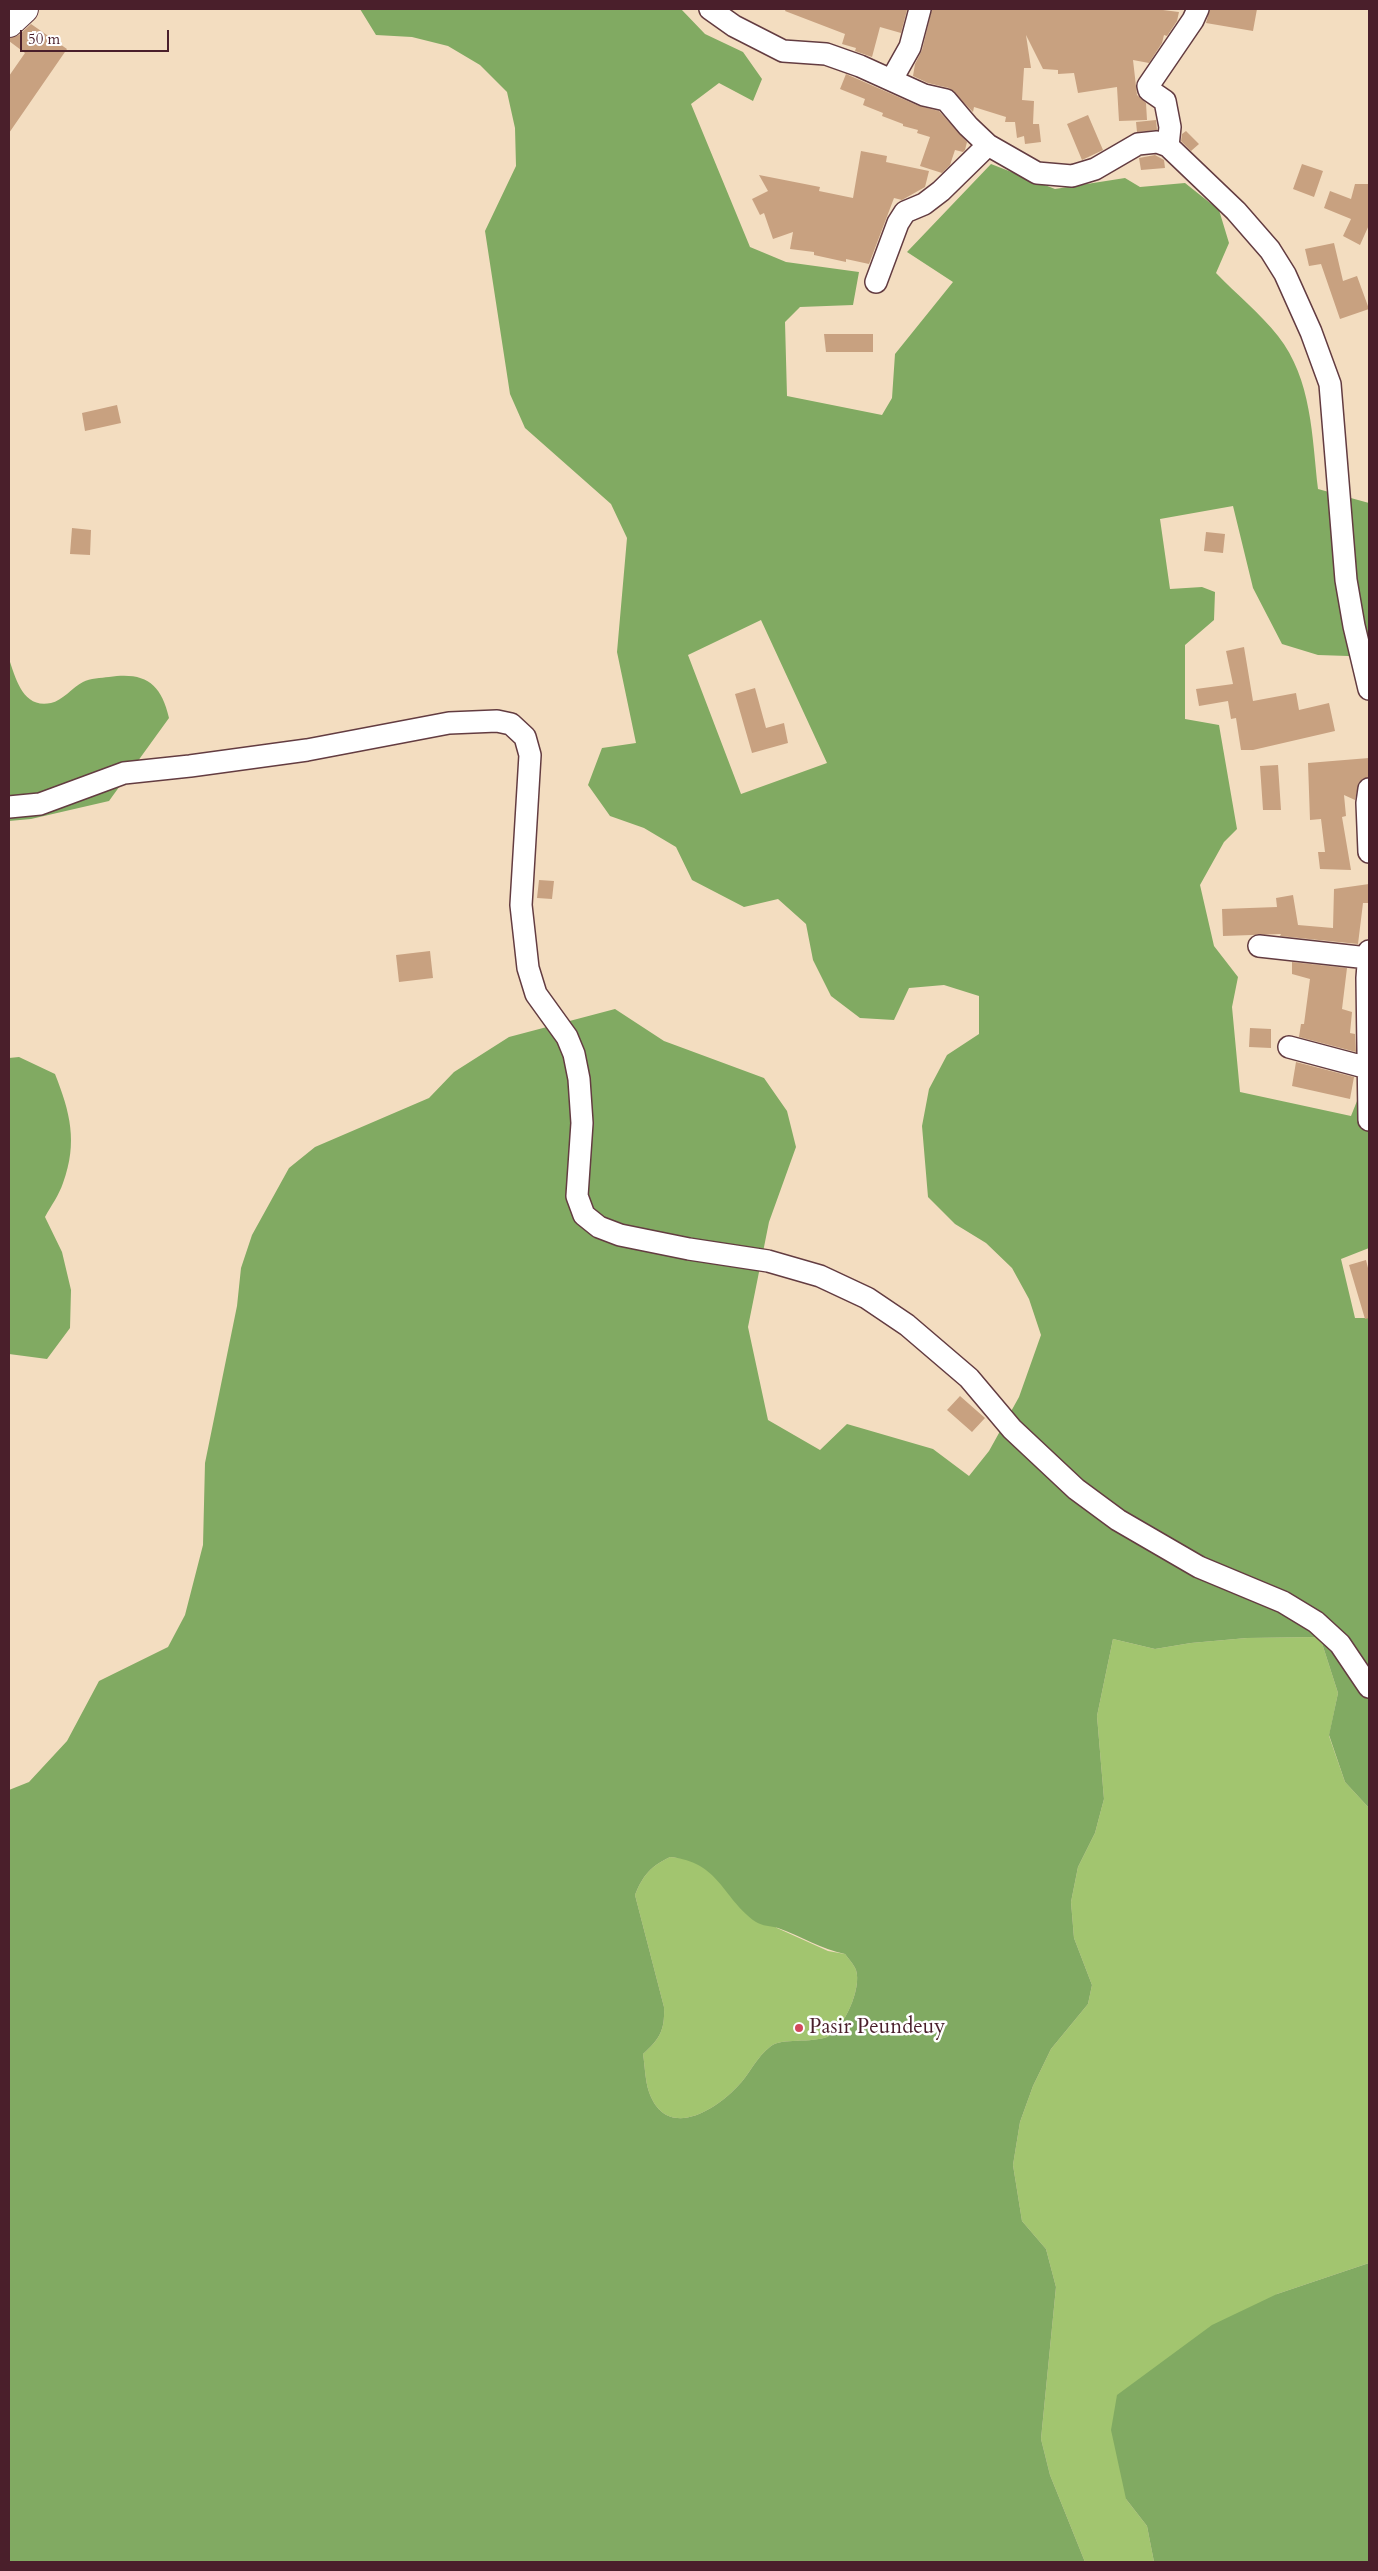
<!DOCTYPE html>
<style>
body{margin:0}
#map{position:relative;width:1378px;height:2571px;overflow:hidden;background:#f3ddc0;font-family:Cardo,serif}
canvas{display:block}
.frame{position:absolute;inset:0;border:10px solid #4a1f2b;pointer-events:none}
.scale{position:absolute;left:20px;top:30px;width:149px;height:22px;box-sizing:border-box;border:2px solid #4a1f2b;border-top:0;padding-left:6px;font-size:15px;line-height:18px;white-space:nowrap;color:#4a1f2b;-webkit-text-stroke:4px #fff;paint-order:stroke}
</style>
<div id="map">
<canvas width="1378" height="2571"></canvas>
<div class="frame"></div>
<div class="scale">50 m</div>
</div>
<script>
const ctx = document.querySelector('canvas').getContext('2d');
ctx.lineJoin = 'round';
function fillPath(path, color) {
  ctx.fillStyle = color;
  ctx.fill(path, 'evenodd');
}
function stroke(path, color, width, dash) {
  ctx.strokeStyle = color;
  ctx.lineWidth = width;
  ctx.lineCap = dash ? 'butt' : 'round';
  ctx.setLineDash(dash || []);
  ctx.stroke(path);
}
function write(font, color, halo, rows, align = 'center') {
  ctx.font = font + ' Cardo,serif';
  ctx.lineWidth = 5;
  ctx.setLineDash([]);
  ctx.textBaseline = 'middle';
  ctx.strokeStyle = halo;
  ctx.fillStyle = color;
  for (const [text, x, y, turn = 0] of rows) {
    ctx.save();
    ctx.translate(x, y);
    ctx.rotate((+turn || 0) * Math.PI / 180);
    ctx.textAlign = isNaN(turn) ? turn : align;
    if (halo) ctx.strokeText(text, 0, 0);
    ctx.fillText(text, 0, 0);
    ctx.restore();
  }
}
const green = new Path2D(`
 M1320,1637L1338,1693L1329,1736L1345,1782L1369,1808V2263L1277,2294L1126,2499L1147,2526L1154,2562H1085L1050,2475L1041,2439L1056,2287L1046,2249L1022,2221L1013,2165L1020,2122L1033,2086L1051,2049L1088,2004L1092,1985L1074,1938L1071,1902L1078,1867L1095,1833L1104,1799L1097,1716L1113,1639L1155,1649L1191,1643L1247,1638Z
 M670,1857L689,1859L705,1868L777,1928L828,1951L845,1954C849,1959 854,1965 856,1970C862,1988 844,2029 827,2037C812,2043 781,2038 771,2046C756,2057 750,2074 737,2087C713,2112 666,2140 649,2092C645,2080 645,2066 643,2054C660,2039 665,2030 664,2007L635,1895C643,1875 651,1866 670,1857Z`);
const forest = new Path2D(`
 M360,9H681L705,34L743,52L762,79L753,101L719,83L691,104L750,247L786,262L859,272L853,305L800,307L785,322L787,396L882,415L892,398L895,354L953,282L907,252L991,164L1055,189L1125,178L1140,187L1185,183L1219,210L1229,243L1216,273C1236,294 1260,313 1278,336C1312,379 1312,437 1318,489L1369,503V661L1348,656L1318,655L1282,644L1253,588L1233,506L1160,519L1170,589L1202,587L1215,592L1214,620L1185,645V719L1219,725L1237,829L1224,842L1200,885L1214,946L1238,977L1232,1007L1240,1092L1351,1116L1369,1071V1248L1341,1259L1355,1318H1369V1808L1345,1782L1329,1735L1338,1693L1320,1637L1247,1638L1191,1643L1155,1649L1113,1639L1097,1716L1104,1799L1095,1833L1078,1867L1071,1902L1074,1938L1092,1985L1088,2004L1051,2049L1033,2086L1020,2122L1013,2165L1022,2221L1046,2249L1056,2287L1041,2439L1050,2475L1085,2562H9V1790L29,1782L67,1741L99,1681L168,1647L185,1615L203,1545L205,1463L237,1306L241,1268L252,1235L289,1168L315,1147L429,1098L454,1072L509,1037L615,1009L664,1041L764,1078L787,1111L796,1147L769,1222L748,1327L768,1420L820,1450L847,1424L933,1449L969,1476L989,1451L1019,1397L1041,1335L1029,1299L1012,1268L986,1243L955,1224L928,1197L922,1126L929,1089L947,1055L979,1034V996L944,985L909,988L894,1020L860,1018L831,996L813,960L806,924L778,899L744,907L692,880L676,847L644,828L610,816L588,785L602,748L636,743L617,652L627,538L611,504L525,428L510,394L485,231L516,166L515,128L507,92L480,65L448,46L412,37L376,35ZM761,620L827,763L741,794L688,655ZM670,1857C720,1862 721,1897 756,1922C762,1926 771,1926 778,1928C801,1936 821,1949 845,1954C849,1959 854,1965 856,1970C862,1988 844,2029 827,2037C812,2043 781,2038 771,2046C756,2057 750,2074 737,2087C713,2112 666,2140 649,2092C645,2080 645,2066 643,2054C660,2039 665,2030 664,2007L635,1895C643,1875 651,1866 670,1857Z
 M9,659C16,679 23,709 51,703C62,701 73,687 83,682C90,678 101,678 109,677C145,672 161,683 169,718L109,801L31,819L9,821Z
 M19,1057L55,1074C70,1112 78,1142 63,1183C59,1195 51,1206 45,1217L62,1252L71,1290L70,1328L47,1359L9,1354V1058Z
 M1369,2263V2562H1154L1147,2526L1126,2499L1111,2430L1117,2395L1212,2325L1277,2294Z`);
const building = new Path2D(`
 M786,9H904L907,10L901,33L880,27L872,57L855,51L856,48L842,44L845,34L785,11Z
 M932,9H1155L1179,12L1177,21L1167,36L1164,35L1162,43L1149,63L1133,60L1137,95L1146,103L1147,120L1119,121L1117,87L1078,93L1074,73L1058,74V70L1043,69L1026,35L1031,68H1024L1022,100L1034,101L1033,124H1039L1041,142L1025,144L1024,136L1017,138L1015,122H1005L1006,117L974,107L973,112L949,88L928,83L913,76L915,64L922,50Z
 M1210,9H1257L1253,31L1206,23Z
 M31,24L67,49L9,133V76L25,53L9,41V38L19,35Z
 M846,74L919,106L939,111L967,142L965,150L963,152L955,150L950,165L942,173L920,166L930,137L917,133L918,130L903,126V124L882,116L883,113L863,105L865,99L840,89Z
 M1088,115L1103,150L1082,160L1067,124Z
 M1156,120L1157,130L1137,132L1136,122Z
 M1186,131L1199,144L1191,151L1181,141L1182,134Z
 M861,151L887,156L886,162L929,171L925,187L902,200L894,198L869,264L846,259V262L814,255V252L790,249L793,232L773,239L764,213L760,215L752,199L768,191L759,175L820,187L819,191L853,198Z
 M1155,155L1164,160L1165,168L1141,170L1139,158Z
 M1302,164L1323,171L1314,197L1293,189Z
 M1355,184H1369V225L1360,245L1343,236L1351,219L1324,208L1330,191L1351,199Z
 M1334,243L1343,281L1357,276L1369,309L1340,319L1321,264L1309,266L1305,249Z
 M824,334H873V352H826Z
 M117,405L121,423L85,431L82,413Z
 M72,528L91,530L90,555L70,554Z
 M1206,532L1225,534L1223,553L1204,551Z
 M1244,647L1253,701L1296,693L1299,710L1329,703L1335,731L1253,750H1241L1236,718L1231,719L1228,701L1199,706L1196,689L1233,684L1226,651Z
 M755,688L766,728L784,723L788,743L752,753L735,694Z
 M1369,758V777L1359,782L1355,800L1344,795L1346,816L1342,817L1351,870L1320,869L1318,852H1325L1321,819L1310,820L1308,763Z
 M1278,765L1281,810H1263L1260,766Z
 M539,880L554,881L552,899L537,898Z
 M1369,884V903H1363L1358,944L1280,936L1281,934L1223,936L1222,909L1277,907L1276,898L1293,895L1298,925L1333,928L1334,889Z
 M430,951L433,978L399,982L396,955Z
 M1292,962L1347,968L1342,1009L1352,1012L1350,1033L1355,1034L1356,1052L1299,1037L1301,1024H1304L1310,979L1292,974Z
 M1250,1028L1271,1029V1048L1249,1047Z
 M1296,1062L1354,1077L1350,1099L1292,1086Z
 M1366,1260L1369,1272V1318L1365,1319L1349,1265Z
 M960,1396L985,1418L972,1432L947,1410Z`);
const minor = new Path2D(`
 M710,9L734,26L783,51L826,54L860,66L924,95L946,100L968,126L988,145L1037,173L1072,176L1095,169L1138,144L1157,142L1168,146L1236,211L1270,250L1285,274L1311,332L1330,384L1346,580L1354,626L1369,689
 M892,79L910,47L920,9
 M1168,146L1170,127L1165,101L1149,90L1148,86L1193,20L1198,9
 M876,282L898,223L905,212L924,204L941,191L988,145
 M1369,789L1367,803L1369,852
 M9,807L40,804L124,773L190,766L307,750L449,723L497,721L511,724L525,737L530,755L521,905L528,968L536,994L567,1037L574,1054L579,1079L582,1123L577,1196L584,1215L599,1227L620,1235L689,1249L768,1261L820,1276L867,1298L907,1325L969,1378L1012,1429L1076,1489L1118,1520L1199,1567L1283,1602L1316,1622L1340,1644L1369,1687
 M1259,946L1368,958
 M1369,951L1367,978L1369,1120
 M1289,1047L1368,1068`);
const tertiary = new Path2D(`
 M9,23L24,9`);
const markers = [
 [799,2028,5,"#d1495b"]
];
const poiNames = [
 ["Pasir Peundeuy",809,2028]
];
fillPath(green, '#a2c56f');
fillPath(forest, '#81aa62');
fillPath(building, '#c8a180');
stroke(minor, '#633c41', 24);
stroke(tertiary, '#633c41', 30);
stroke(minor, '#fff', 21);
stroke(tertiary, '#fff', 28);
for (const [x, y, r, color] of markers) {
  const dot = new Path2D();
  dot.arc(x, y, r, 0, 2 * Math.PI);
  ctx.fillStyle = color;
  ctx.fill(dot);
  stroke(dot, '#fff', 2);
}
write('21px', '#4a1f2b', '#fff', poiNames, 'left');
</script>
